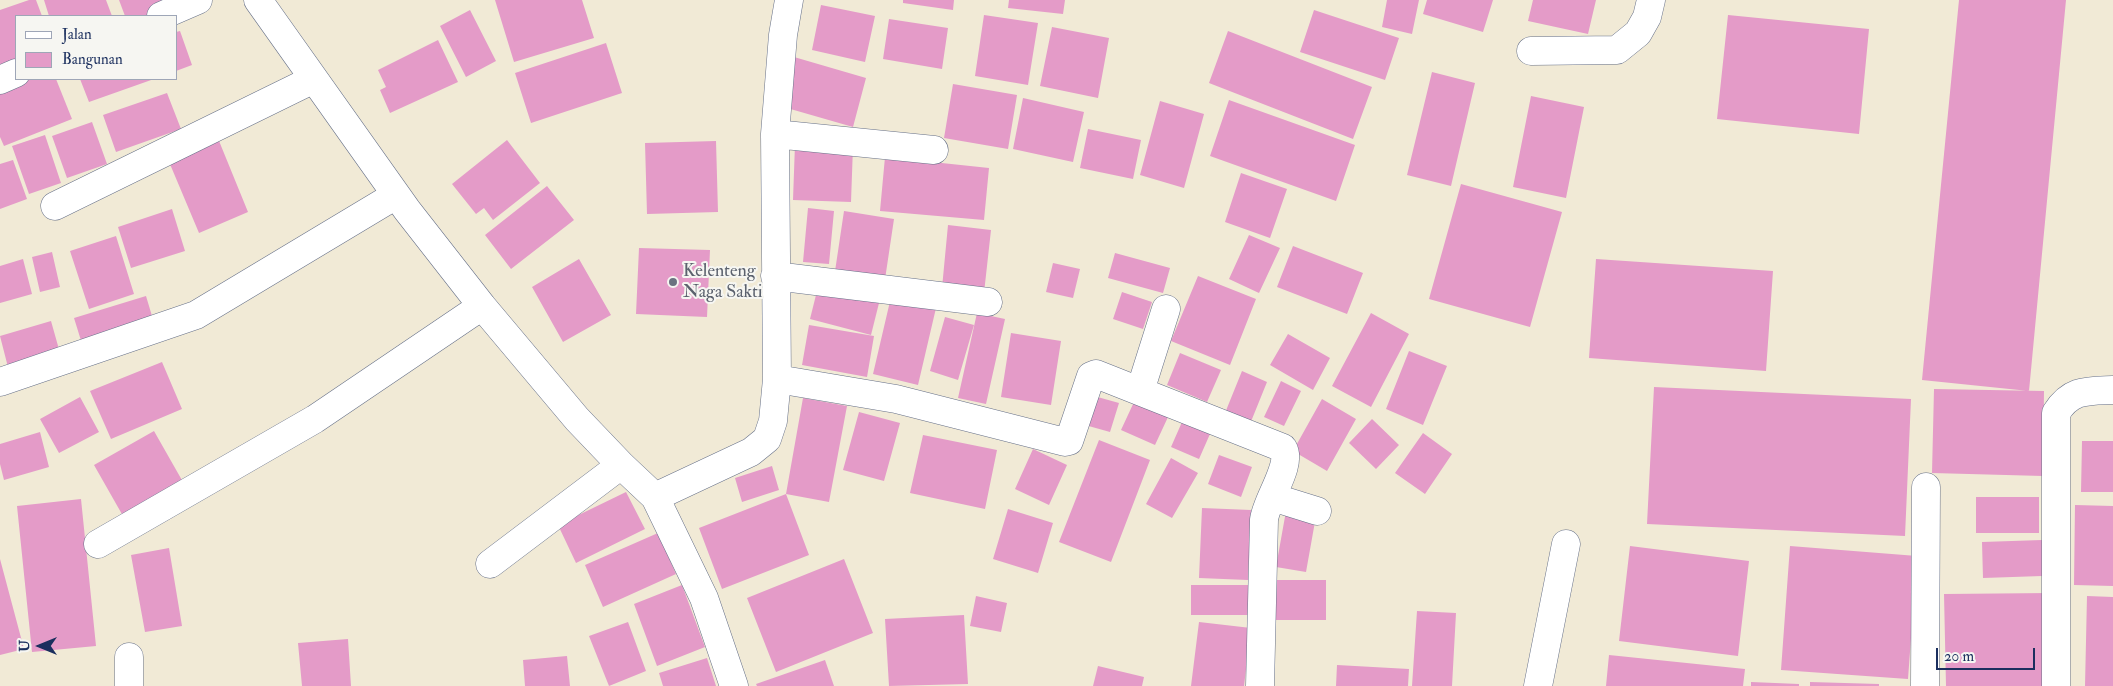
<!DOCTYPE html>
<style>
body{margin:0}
#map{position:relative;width:2113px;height:686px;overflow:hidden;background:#f1ead6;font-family:"IM FELL Double Pica",serif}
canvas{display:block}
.legend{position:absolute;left:15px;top:15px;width:162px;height:65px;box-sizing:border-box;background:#f6f6f2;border:1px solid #9ea6b7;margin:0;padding:6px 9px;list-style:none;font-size:15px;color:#1b2f5e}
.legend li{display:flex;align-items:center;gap:10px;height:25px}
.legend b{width:25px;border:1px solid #9ea6b7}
.north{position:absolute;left:15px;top:621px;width:50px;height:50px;-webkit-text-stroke:4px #f6f6f2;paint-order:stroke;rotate:270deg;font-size:14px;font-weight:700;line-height:20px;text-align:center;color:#1b2f5e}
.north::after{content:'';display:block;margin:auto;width:18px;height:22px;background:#1b2f5e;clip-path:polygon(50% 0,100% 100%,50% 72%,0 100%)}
.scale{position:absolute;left:1936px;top:648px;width:99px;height:22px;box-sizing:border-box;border:2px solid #1b2f5e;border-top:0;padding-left:6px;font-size:15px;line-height:18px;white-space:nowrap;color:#1b2f5e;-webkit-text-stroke:4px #f6f6f2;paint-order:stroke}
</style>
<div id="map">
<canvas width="2113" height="686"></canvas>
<ul class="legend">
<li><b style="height:6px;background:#fff"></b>Jalan</li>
<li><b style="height:14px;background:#e49bc8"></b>Bangunan</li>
</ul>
<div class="north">U</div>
<div class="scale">20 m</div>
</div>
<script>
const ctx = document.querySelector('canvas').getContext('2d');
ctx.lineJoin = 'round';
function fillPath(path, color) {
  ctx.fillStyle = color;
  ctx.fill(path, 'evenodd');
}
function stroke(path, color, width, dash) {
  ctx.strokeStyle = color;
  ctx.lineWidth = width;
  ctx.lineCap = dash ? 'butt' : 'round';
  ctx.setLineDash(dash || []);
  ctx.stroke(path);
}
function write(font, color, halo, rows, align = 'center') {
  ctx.font = font + ' "IM FELL Double Pica",serif';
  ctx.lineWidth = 4;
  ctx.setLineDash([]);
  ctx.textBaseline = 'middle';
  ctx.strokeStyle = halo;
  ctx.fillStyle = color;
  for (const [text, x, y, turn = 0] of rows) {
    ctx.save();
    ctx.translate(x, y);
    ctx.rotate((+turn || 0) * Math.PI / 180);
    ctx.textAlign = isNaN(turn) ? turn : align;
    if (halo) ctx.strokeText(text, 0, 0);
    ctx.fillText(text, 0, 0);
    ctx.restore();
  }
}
const building = new Path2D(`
 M29,0H36L42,16H16V66L0,72V10Z
 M44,0H106L112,16H49Z
 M119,0H190L154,16H125Z
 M495,0H582L594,38L514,62Z
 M903,0H954L953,10L903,3Z
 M1009,0H1065L1063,14L1008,8Z
 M1387,0H1419L1412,34L1382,27Z
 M1427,0H1493L1483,32L1423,14Z
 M1533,0H1596L1588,34L1528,21Z
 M1959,0H2066L2029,391L1922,380Z
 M821,5L875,16L865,62L812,50Z
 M470,10L496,61L466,77L440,26Z
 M1314,10L1399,38L1385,80L1300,52Z
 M984,15L1038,23L1028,85L975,76Z
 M1728,15L1869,29L1859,134L1717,119Z
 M889,19L948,28L942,69L883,59Z
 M1052,27L1109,38L1098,98L1040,86Z
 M180,31L192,65L176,71V32Z
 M1228,31L1372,87L1353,139L1209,83Z
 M438,40L458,82L390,113L380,90L386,87L378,70Z
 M606,43L622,93L531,123L515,73Z
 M794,57L866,78L853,127L780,106Z
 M1432,72L1475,83L1451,186L1407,175Z
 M26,79H56L72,119L4,146L0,137V89Z
 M80,79H154L89,102Z
 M953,84L1017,95L1008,149L944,138Z
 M167,93L181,129L116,152L103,115Z
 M1531,96L1584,107L1566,198L1513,187Z
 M1023,98L1084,112L1073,162L1013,149Z
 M1229,100L1355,145L1336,201L1210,156Z
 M1160,101L1204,114L1184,188L1140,175Z
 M92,122L107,164L67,178L52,136Z
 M1088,129L1141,140L1133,179L1080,168Z
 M45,135L61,183L29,194L12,146Z
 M217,136L248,212L199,233L167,157Z
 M507,140L540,183L493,220L484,208L476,214L452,184Z
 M716,141L718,212L647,214L645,143Z
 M795,144L853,146L851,202L793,200Z
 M885,157L989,168L984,220L880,211Z
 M13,160L27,199L0,209V164Z
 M1241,173L1287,189L1270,238L1225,222Z
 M1461,184L1562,212L1530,327L1429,299Z
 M547,186L574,220L511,269L485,235Z
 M808,208L834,211L829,264L803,262Z
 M172,209L185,251L131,268L118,227Z
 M844,211L894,219L884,286L834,278Z
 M948,225L991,230L984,293L942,288Z
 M1249,235L1280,248L1259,293L1229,279Z
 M116,236L134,294L89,309L70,251Z
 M1293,246L1363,273L1347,314L1277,287Z
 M639,248L710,250L707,317L636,314Z
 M52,252L60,287L40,292L32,257Z
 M1115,253L1170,268L1163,293L1108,278Z
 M23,259L32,294L0,303V266Z
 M579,259L611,315L563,342L532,287Z
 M1596,259L1773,271L1766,371L1589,358Z
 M1053,263L1080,269L1073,298L1046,292Z
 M1198,276L1256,299L1230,365L1171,341Z
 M818,287L879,303L871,335L810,319Z
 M1122,292L1152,302L1143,329L1113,319Z
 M146,296L155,326L83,347L74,318Z
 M891,297L936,308L918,385L873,374Z
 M977,313L1005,319L986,404L958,398Z
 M1371,313L1409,334L1371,407L1332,386Z
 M945,317L974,325L958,380L930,371Z
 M51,321L62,360L10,375L0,336Z
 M809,325L874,336L867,377L802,365Z
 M1011,333L1061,341L1051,405L1001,397Z
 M1288,334L1330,358L1313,390L1270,365Z
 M1409,351L1447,366L1423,425L1386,409Z
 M1180,353L1221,370L1207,402L1167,385Z
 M162,362L182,409L111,439L90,391Z
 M1242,371L1267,382L1250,424L1225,413Z
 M1281,381L1301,391L1284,426L1264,417Z
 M1654,387L1911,399L1905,536L1647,524Z
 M1934,389L2044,391L2043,476L1932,473Z
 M1094,396L1119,403L1110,432L1085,425Z
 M80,397L99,432L59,453L40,419Z
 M803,398L847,406L829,502L786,494L809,555L722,589L699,528L786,494Z
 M1322,399L1356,419L1327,471L1293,451Z
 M1134,402L1168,417L1155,445L1121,430Z
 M859,412L900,423L884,481L843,470Z
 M1372,419L1399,445L1376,469L1349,443Z
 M1182,422L1210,434L1199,459L1171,447Z
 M154,431L183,482L123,516L94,465Z
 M40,432L49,467L4,480L0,464V444Z
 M1423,433L1452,454L1425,494L1395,473Z
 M923,435L997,450L985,509L910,493Z
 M1099,440L1150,460L1111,562L1059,542Z
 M2082,441H2113V492H2081Z
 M1033,449L1067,465L1049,505L1015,489Z
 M1219,455L1252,467L1241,497L1208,484Z
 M1171,458L1198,473L1172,518L1146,504Z
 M772,466L779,490L742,502L735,478Z
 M626,492L645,529L576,563L558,525Z
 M1976,497H2039V533H1976Z
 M81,499L96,646L32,652L17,506Z
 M2075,505L2113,506V586L2074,585Z
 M1202,508L1251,510L1248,580L1199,578Z
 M1008,509L1053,523L1038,573L993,559Z
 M1286,511L1316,516L1306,572L1276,567Z
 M658,533L676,574L603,607L585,565Z
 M2042,540V576L1983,578L1982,542Z
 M1630,546L1749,561L1738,656L1619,641Z
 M1790,546L1917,556L1908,679L1781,670Z
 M169,548L182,626L145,632L131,555Z
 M0,559L24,649L0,655Z
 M844,559L873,633L776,672L747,598Z
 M1273,580H1326V620H1273Z
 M682,585L705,647L657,666L634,604Z
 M1191,585H1248V615H1191Z
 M2051,593L2052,686H1946L1944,594Z
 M976,596L1007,603L1001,632L970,626Z
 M2087,596L2113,597V686H2085Z
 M1417,611L1456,613L1452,686H1412Z
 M964,615L968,684L889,686L885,619Z
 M628,622L646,671L609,686L589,636Z
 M1199,622L1251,628L1244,686H1191Z
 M348,639L351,686H302L298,643Z
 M1609,655L1745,669L1743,686H1606Z
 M567,656L570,686H525L523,660Z
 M707,658L716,686H663L659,673Z
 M825,660L834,686H757L756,684Z
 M1337,665L1409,669L1408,686H1336Z
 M1098,666L1144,677L1142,686H1093Z
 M1751,682L1799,684V686H1751Z
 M1810,682L1879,684V686H1810Z`);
const minor = new Path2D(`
 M258,0L407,210L482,306L577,419L621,465L655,497L704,598L734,686
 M161,16L198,0
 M1531,51L1617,50L1638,33L1647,17L1651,0
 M0,80L16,73
 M775,134L934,150
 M55,206L314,79
 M775,276L988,302
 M777,379L896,399L1065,442L1069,441L1091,376L1096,374L1283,448C1293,465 1266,500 1264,520L1260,686
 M0,382L196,315L396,195
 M1140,391L1166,309
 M655,497L751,452L767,439L773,421L777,379L775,134L783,35L789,0
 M1272,497L1317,511
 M98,544L315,419L482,306
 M490,564L621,465
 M129,657V686
 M1538,686L1566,544
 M1925,686L1926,487
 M2056,686V413C2071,389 2087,391 2113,390`);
const markers = [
 [673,282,5,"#6b7280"]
];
const worshipNames = [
 ["Kelenteng",683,272],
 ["Naga Sakti",683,293]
];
fillPath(building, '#e49bc8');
stroke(minor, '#667088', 29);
stroke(minor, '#fff', 28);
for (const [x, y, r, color] of markers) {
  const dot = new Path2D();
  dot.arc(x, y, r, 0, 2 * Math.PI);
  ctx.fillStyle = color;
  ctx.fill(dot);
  stroke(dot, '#f6f6f2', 2);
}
write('18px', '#5b616d', '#f6f6f2', worshipNames, 'left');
</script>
